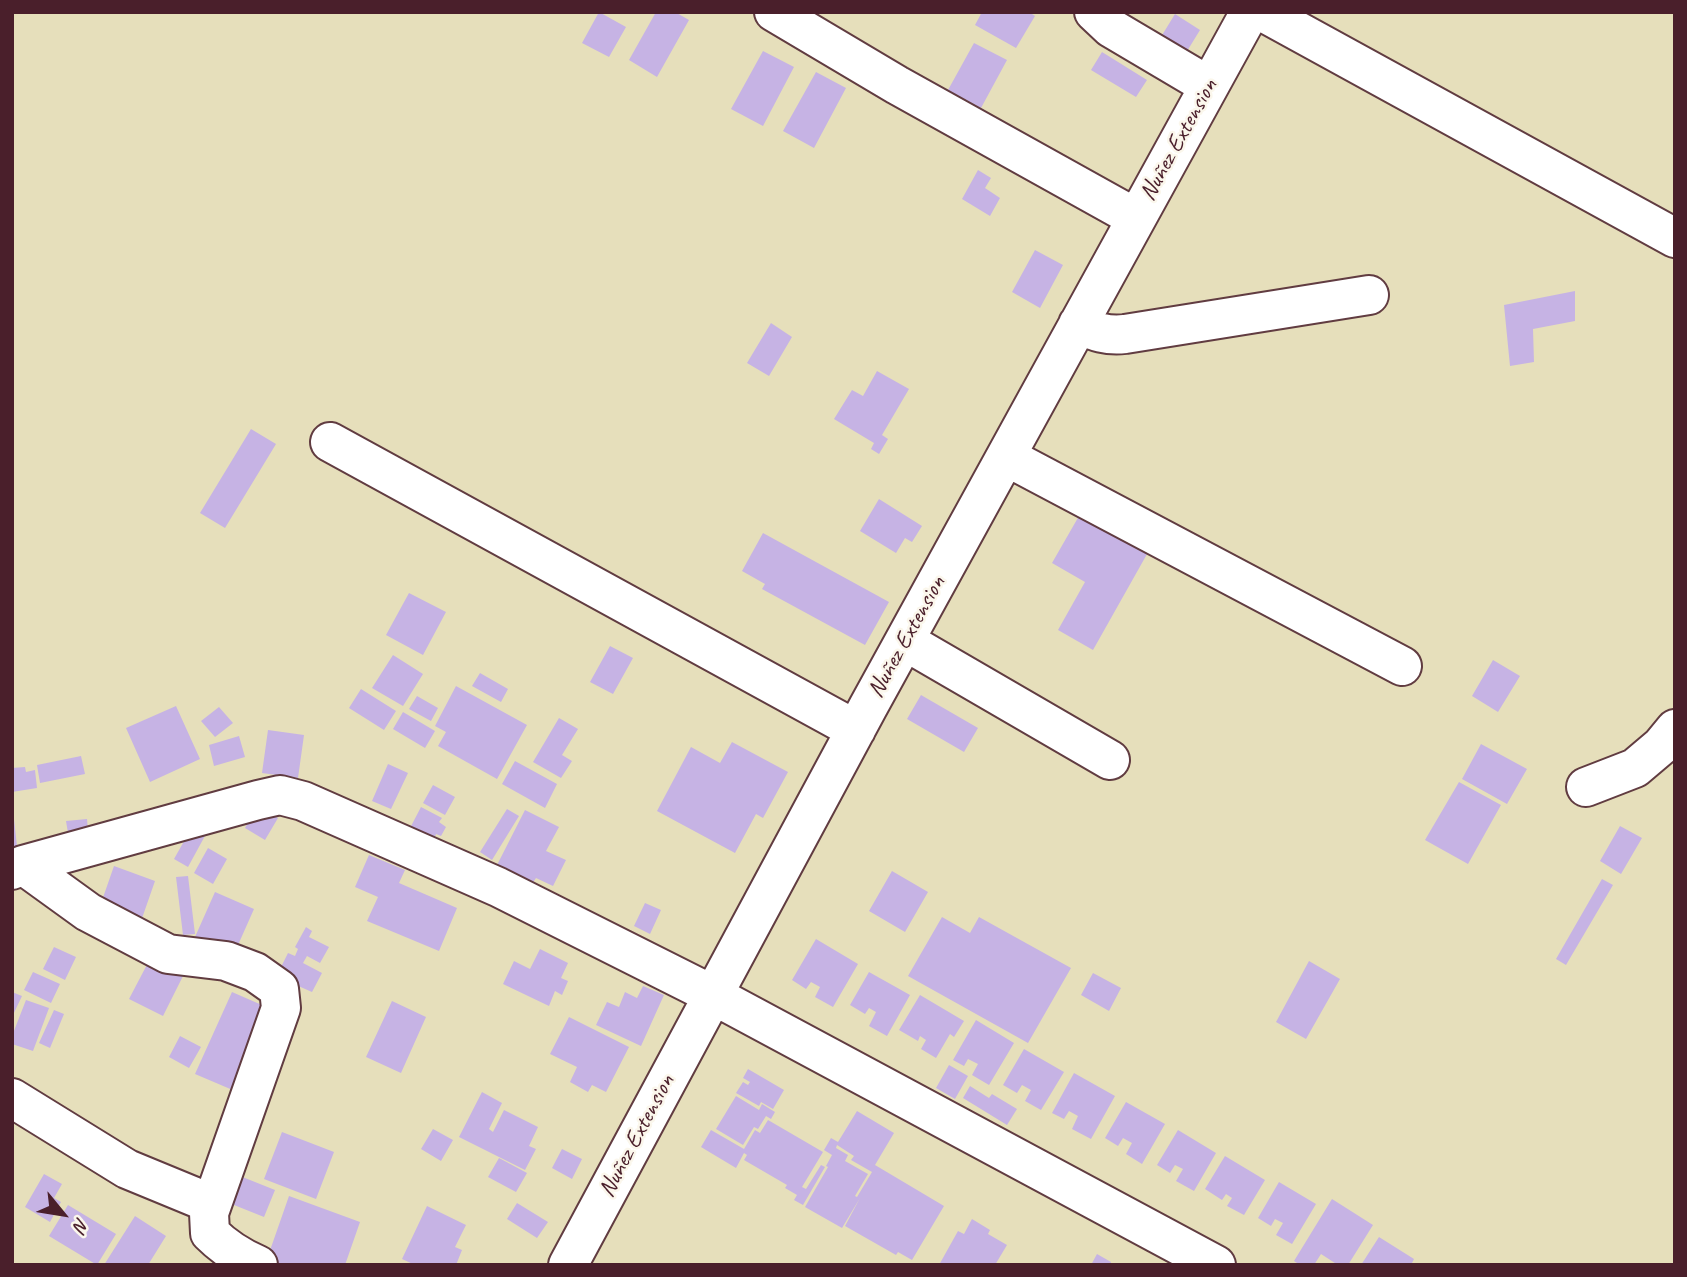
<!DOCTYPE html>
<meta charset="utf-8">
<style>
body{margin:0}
#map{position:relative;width:1687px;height:1277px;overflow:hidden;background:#e6dfbb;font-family:Caveat,sans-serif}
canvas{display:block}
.frame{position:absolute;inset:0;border:14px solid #4a1f2b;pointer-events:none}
.north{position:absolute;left:28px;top:1179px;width:70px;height:70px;-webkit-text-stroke:5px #fbf7ec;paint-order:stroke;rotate:120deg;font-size:19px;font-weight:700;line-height:28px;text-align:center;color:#4a1f2b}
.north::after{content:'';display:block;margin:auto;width:24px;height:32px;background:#4a1f2b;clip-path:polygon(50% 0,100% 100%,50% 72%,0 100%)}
</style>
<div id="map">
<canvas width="1687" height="1277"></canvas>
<div class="frame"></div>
<div class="north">N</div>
</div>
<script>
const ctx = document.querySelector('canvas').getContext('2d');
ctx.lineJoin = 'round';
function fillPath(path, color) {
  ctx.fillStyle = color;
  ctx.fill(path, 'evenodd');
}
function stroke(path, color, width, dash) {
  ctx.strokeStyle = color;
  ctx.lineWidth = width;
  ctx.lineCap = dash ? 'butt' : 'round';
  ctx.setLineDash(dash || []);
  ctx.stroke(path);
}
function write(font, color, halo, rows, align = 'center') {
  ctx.font = font + ' Caveat,sans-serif';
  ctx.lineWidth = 5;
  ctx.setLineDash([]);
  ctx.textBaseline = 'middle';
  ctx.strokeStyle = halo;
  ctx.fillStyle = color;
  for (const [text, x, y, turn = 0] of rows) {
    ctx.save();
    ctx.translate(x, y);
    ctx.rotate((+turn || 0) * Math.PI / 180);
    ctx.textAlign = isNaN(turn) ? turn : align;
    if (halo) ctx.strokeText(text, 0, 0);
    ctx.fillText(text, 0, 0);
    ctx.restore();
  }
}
const building = new Path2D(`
 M599,12L626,27L609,57L582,43Z
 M656,12H675L689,20L657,77L629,60Z
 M982,12H1029L1035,16L1016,48L975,25Z
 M1175,14L1200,30L1181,61L1156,45Z
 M974,43L1007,60L981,108L948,90Z
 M763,51L794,67L763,126L731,109Z
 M1102,52L1147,80L1136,97L1091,70Z
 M816,72L846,88L814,148L783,131Z
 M978,170L991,178L985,188L1000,198L990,216L962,199Z
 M1035,250L1063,265L1040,308L1012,292Z
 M1575,291V321L1533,329L1534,362L1510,366L1504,305Z
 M771,323L792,337L769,376L747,363Z
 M877,371L909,389L882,435L888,439L879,454L871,449L874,443L834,419L852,390L863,396Z
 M251,429L276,444L225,528L200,513Z
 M879,499L922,526L912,542L905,538L896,553L860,531Z
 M1083,509L1151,547L1093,650L1058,630L1085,582L1052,563Z
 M763,533L889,602L865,645L762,589L765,584L742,571Z
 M409,593L446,612L423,655L386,635Z
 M610,646L633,658L613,694L590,682Z
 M393,655L423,674L403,706L372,688Z
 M1493,660L1520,676L1498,712L1472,696Z
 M480,673L508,689L501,702L472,686Z
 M456,686L527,725L497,779L438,746L446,732L435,726Z
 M361,689L396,711L384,730L349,708Z
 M921,695L978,728L964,752L907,719Z
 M417,696L438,708L431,721L409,709Z
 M176,706L200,759L150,782L126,728Z
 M219,707L233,723L215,737L201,721Z
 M403,712L435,731L425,748L393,729Z
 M559,718L578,729L562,755L572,761L561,778L533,762Z
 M268,730L304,735L298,778L262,773Z
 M239,736L245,757L214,766L209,745Z
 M732,742L788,772L763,818L756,814L735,853L657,811L691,747L720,763Z
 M1481,744L1527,769L1507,804L1462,779Z
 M81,756L85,774L40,783L37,765Z
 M515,761L557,784L545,808L502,784Z
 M388,764L408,773L391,809L372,801Z
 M25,767L26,772L35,770L37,788L12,792V768Z
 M1459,782L1501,805L1468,864L1425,840Z
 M433,785L455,797L445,815L423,803Z
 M257,806L278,818L265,840L245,828Z
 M421,807L442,818L439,822L446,827L441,836L436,834L433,842L409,830Z
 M507,809L519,816L492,860L480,852Z
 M525,810L559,827L546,851L566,860L553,886L536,878L532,884L496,867Z
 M12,819H14L18,855L12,856Z
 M87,819L88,831L68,833L66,821Z
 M1620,826L1642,838L1621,874L1600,861Z
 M192,827L206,834L188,867L174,859Z
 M208,848L227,859L213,884L194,873Z
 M369,855L405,870L399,883L457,908L439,951L367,921L378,897L355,887Z
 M114,866L155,881L140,924L99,909Z
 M892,871L928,892L905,932L869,911Z
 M188,876L195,934L183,935L176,877Z
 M1602,879L1613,885L1566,965L1556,959Z
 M215,892L254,909L234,954L195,937Z
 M645,903L661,910L650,934L634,926Z
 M942,917L970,933L979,917L1071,968L1028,1043L908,976Z
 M306,927L312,931L309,937L329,947L320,963L307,956L303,963L322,973L312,992L296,985L276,964L281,967L288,953L295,956L298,949L295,947Z
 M816,939L858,964L833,1007L815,997L820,987L811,982L806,989L792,980Z
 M54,947L76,957L65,980L43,969Z
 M540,949L568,963L561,978L568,981L562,995L555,991L549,1006L503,984L514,961L530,969Z
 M151,957L184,974L163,1016L129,999Z
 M1309,961L1340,979L1306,1039L1276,1022Z
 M33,972L60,984L51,1003L24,990Z
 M869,972L910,995L887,1036L869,1026L876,1012L869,1008L865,1014L850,1005Z
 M1093,973L1121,988L1109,1011L1081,995Z
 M643,986L664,995L641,1046L596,1025L607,1002L619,1007L625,992L637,998Z
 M12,992L22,996L12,1017Z
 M232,992L271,1009L235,1091L195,1074Z
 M920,995L964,1021L954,1037L950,1034L936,1058L921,1049L926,1040L920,1036L918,1041L899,1030Z
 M26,1000L49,1008L33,1051L12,1044V1036Z
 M392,1001L426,1017L401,1073L366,1057Z
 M54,1010L64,1014L50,1048L39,1043Z
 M569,1017L629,1047L606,1092L592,1085L588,1092L570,1082L577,1067L550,1054Z
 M976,1020L1014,1043L989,1085L972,1075L978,1064L968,1059L964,1066L953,1060Z
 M180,1036L201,1047L189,1068L169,1057Z
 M1024,1049L1064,1072L1041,1110L1025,1101L1031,1090L1022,1085L1017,1093L1003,1085Z
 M949,1065L968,1076L955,1099L936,1088Z
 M748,1069L784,1090L773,1109L761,1102L759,1106L736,1093L743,1082L748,1085L750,1082L743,1078Z
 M1074,1073L1115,1096L1091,1139L1072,1129L1078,1116L1069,1111L1064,1119L1052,1113Z
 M970,1086L989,1098L992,1094L1017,1109L1007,1125L963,1098Z
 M482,1092L502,1103L489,1129L493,1132L504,1110L538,1127L529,1146L536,1149L525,1170L459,1137Z
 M736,1096L759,1110L762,1104L775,1112L771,1119L766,1116L758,1129L754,1127L743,1145L716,1129Z
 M1126,1102L1165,1124L1142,1164L1126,1154L1132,1143L1123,1138L1118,1146L1105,1138Z
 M857,1111L894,1133L875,1165L944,1206L912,1260L898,1252L896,1255L845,1226L860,1198L842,1228L805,1207L828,1167L826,1166L832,1155L824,1150L831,1138L838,1142ZM837,1145L854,1156L851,1160L872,1172L857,1197L855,1196L868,1174L845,1161L848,1155L836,1148Z
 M768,1120L823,1152L802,1187L806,1189L821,1165L825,1167L803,1205L794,1200L797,1195L785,1188L787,1185L744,1160L747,1155L744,1153L736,1168L701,1147L711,1130L744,1149L755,1130L760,1133Z
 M433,1129L453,1140L441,1161L421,1149Z
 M1178,1130L1216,1153L1194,1191L1176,1181L1183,1169L1175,1165L1170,1173L1157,1165Z
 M282,1132L334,1152L316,1199L264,1179Z
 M562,1149L582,1159L572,1179L552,1168Z
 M1225,1156L1265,1180L1244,1215L1227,1206L1232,1198L1226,1194L1222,1200L1205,1189Z
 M499,1158L527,1173L516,1192L488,1177Z
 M44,1174L62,1184L54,1198L61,1202L50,1222L25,1207Z
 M235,1174L275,1190L264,1217L224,1201Z
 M1279,1182L1316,1204L1292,1244L1276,1235L1283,1223L1275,1219L1271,1226L1258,1218Z
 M289,1196L360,1222L345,1265H283L267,1259Z
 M1332,1199L1373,1225L1348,1265H1338L1321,1254L1314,1265H1300L1294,1261Z
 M517,1203L548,1222L537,1238L507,1219Z
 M68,1205L116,1234L97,1265L49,1236Z
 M427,1206L466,1225L455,1247L462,1250L456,1265H415L402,1259Z
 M135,1216L166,1236L148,1265H104Z
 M972,1219L990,1230L988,1234L1007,1245L995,1265H939L958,1231L964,1234Z
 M1379,1237L1414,1259L1411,1265H1361Z
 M1097,1254L1111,1262L1110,1265H1091Z`);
const minor = new Path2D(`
 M774,12L897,85L1136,218
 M1094,12L1111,28L1209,86
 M1263,12L1675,238
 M1078,324C1095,332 1107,336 1125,334L1369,295
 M330,442L856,730
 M1007,457L1402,666
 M905,641L1110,760
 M1586,787L1635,768L1661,746L1675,729
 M23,865L88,912L168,954L226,961L255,972L279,989L281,1008L209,1213L210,1233C225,1248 239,1257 258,1265
 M12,870L23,865L258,800L280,795L303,801L498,887L713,995L1216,1265
 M12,1098L127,1169L212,1204
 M568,1265L868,707L1250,12`);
const streetNames = [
 ["Nuñez Extension",1179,140,-61],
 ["Nuñez Extension",907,637,-61],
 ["Nuñez Extension",637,1136,-62]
];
fillPath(building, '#c6b3e4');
stroke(minor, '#613c41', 42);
stroke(minor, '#fff', 38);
write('24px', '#4a1f2b', '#fbf7ec', streetNames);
</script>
